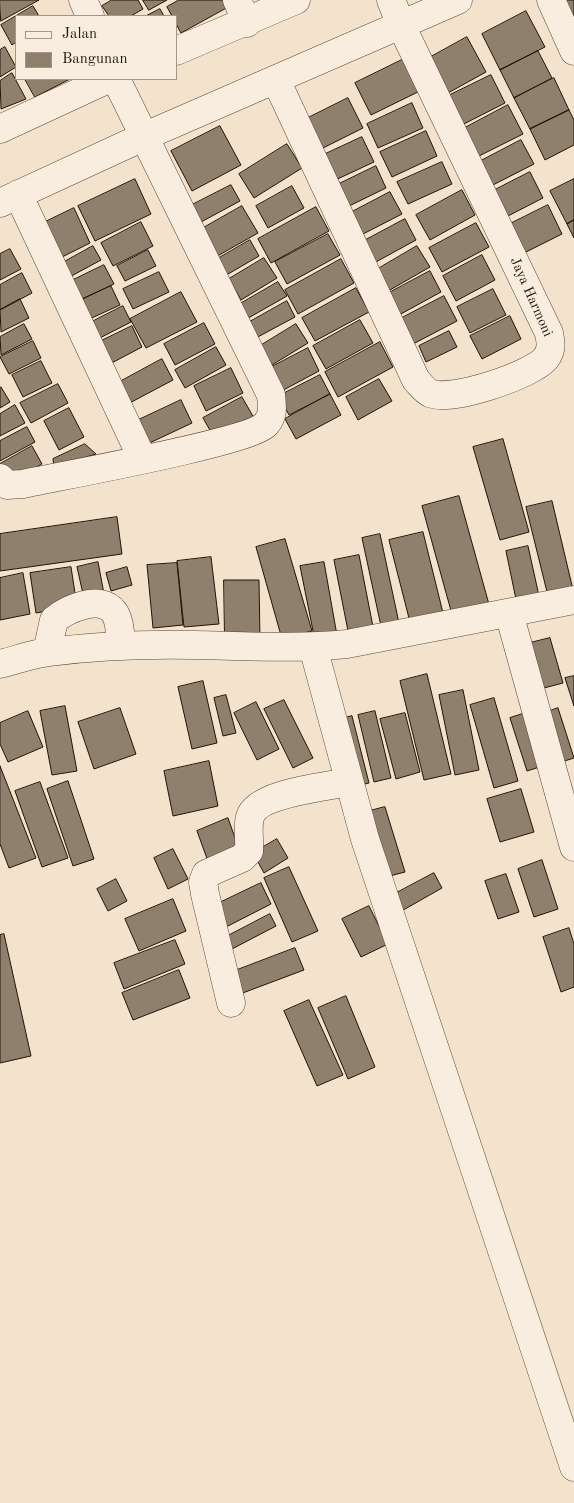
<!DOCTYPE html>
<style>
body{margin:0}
#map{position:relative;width:574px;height:1503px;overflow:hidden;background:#f4e3cc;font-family:"Old Standard TT",serif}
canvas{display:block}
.legend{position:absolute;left:15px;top:15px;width:162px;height:65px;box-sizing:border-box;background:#f8edde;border:1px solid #a29688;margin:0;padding:6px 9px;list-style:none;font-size:15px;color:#211306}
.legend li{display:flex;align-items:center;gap:10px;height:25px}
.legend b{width:25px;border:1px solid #a29688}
</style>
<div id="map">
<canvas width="574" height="1503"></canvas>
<ul class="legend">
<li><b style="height:6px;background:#f8edde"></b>Jalan</li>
<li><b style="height:14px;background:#8f7f6d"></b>Bangunan</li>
</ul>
</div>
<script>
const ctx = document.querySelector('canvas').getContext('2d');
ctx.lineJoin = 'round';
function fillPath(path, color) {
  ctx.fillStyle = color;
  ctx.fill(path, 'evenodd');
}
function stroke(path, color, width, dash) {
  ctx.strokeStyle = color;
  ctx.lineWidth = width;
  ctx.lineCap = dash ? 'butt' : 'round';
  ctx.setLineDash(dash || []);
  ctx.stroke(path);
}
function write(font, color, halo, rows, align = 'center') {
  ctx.font = font + ' "Old Standard TT",serif';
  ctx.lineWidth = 4;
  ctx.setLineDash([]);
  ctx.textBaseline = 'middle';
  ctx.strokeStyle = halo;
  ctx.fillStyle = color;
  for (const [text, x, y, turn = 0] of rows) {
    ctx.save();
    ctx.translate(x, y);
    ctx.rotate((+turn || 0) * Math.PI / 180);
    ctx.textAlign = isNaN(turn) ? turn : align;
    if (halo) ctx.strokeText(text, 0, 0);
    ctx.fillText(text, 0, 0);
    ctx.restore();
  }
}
const building = new Path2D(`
 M0,0H39L1,21Z
 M112,0H138L143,9L131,16H109L102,6Z
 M143,0H167L149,10Z
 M179,0H226L230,6L181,33L176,24V16H172L167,7Z
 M564,0H574V36Z
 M33,6L39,16H16V42L12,45L1,25Z
 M160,9L164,16H146Z
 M526,11L545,47L500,70L482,34Z
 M467,37L486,72L448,93L429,58Z
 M5,47L16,67L0,77V50Z
 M538,51L552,78L514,98L500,70Z
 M410,56L426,88L371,115L355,83Z
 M12,73L26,99L1,109L0,81Z
 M491,75L505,103L460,126L446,97Z
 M554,78L569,110L530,129L514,98Z
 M25,79H70L35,97Z
 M348,98L363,128L323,148L308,118Z
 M412,103L423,128L378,148L367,124Z
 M508,105L523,134L475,158L461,130Z
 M569,110L574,120V145L545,160L530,129Z
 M220,126L241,165L192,191L171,151Z
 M426,131L437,156L392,177L380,152Z
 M362,137L374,162L331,182L319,157Z
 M521,140L534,164L489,187L477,163Z
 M287,144L302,168L254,198L239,174Z
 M442,162L452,184L408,204L397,182Z
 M376,166L386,188L345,208L335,186Z
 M530,172L543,198L504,218L491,192Z
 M135,179L151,214L95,241L78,206Z
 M574,179V220L567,224L550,191Z
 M231,185L240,201L201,222L192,205Z
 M292,186L304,208L268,228L256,206Z
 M462,190L475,215L430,240L416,215Z
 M390,192L402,214L363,234L352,212Z
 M548,205L562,234L522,254L508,225Z
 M242,206L258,233L214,258L198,231Z
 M316,207L329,231L271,263L258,239Z
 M74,208L90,243L54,261L37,226Z
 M405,219L416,240L374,263L362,242Z
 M574,220V238L567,224Z
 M141,222L153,246L113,266L101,243Z
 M476,223L489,247L442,272L429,248Z
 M328,234L340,255L287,284L275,262Z
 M250,240L259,256L223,277L214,261Z
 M93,246L101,260L64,280L57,266Z
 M417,246L430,267L383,294L371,273Z
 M10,249L21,269L0,280V254Z
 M148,250L156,266L125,281L117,266Z
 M482,255L495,280L456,301L443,276Z
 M264,258L277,278L241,300L229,279Z
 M341,259L354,283L298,314L285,290Z
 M104,265L114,284L72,304L63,285Z
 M430,271L441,292L399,315L387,294Z
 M159,272L169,292L133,309L123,289Z
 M22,273L32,293L0,310V285Z
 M278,282L287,296L243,321L235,307Z
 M111,286L120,305L81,323L72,304Z
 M356,288L369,312L315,341L302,318Z
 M493,289L506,315L470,333L457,307Z
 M181,292L197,322L146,348L130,319Z
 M444,296L457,321L413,344L400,319Z
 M20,299L29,318L1,332L0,310Z
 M287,301L295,317L254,339L246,324Z
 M123,306L131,322L92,342L84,326Z
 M510,316L521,339L482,359L470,336Z
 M360,320L373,343L326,369L313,346Z
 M204,323L215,344L175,365L164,344Z
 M24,324L32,339L1,355L0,337Z
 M296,324L308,343L272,365L260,346Z
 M132,326L142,347L104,367L93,345Z
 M449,331L457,347L426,362L419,346Z
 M33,341L41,358L9,374L0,357Z
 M380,342L393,367L338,397L325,372Z
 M216,347L226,365L185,388L175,370Z
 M308,348L319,371L276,394L264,371Z
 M162,359L173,380L124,406L114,385Z
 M41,361L52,383L23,397L12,375Z
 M231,368L243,393L206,411L194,386Z
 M320,375L330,394L289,415L279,396Z
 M379,379L392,401L358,420L346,397Z
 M58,384L68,403L31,423L20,403Z
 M1,387L10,402L0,408V388Z
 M330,394L341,415L296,439L285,419Z
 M242,397L254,418L215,439L203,418Z
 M181,400L192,423L141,447L130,424Z
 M15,405L25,423L0,436V414Z
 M69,408L84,437L59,450L44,421Z
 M27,427L35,442L0,461V441Z
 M503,439L529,532L500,540L473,447Z
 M85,444L96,454L54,467L53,459Z
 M32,446L42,464L7,484L0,471V464Z
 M459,496L490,608L453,618L422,506Z
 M552,501L574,594L549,600L526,507Z
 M117,517L122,554L0,571V534Z
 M423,532L444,617L411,626L389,540Z
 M380,534L399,623L381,626L362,538Z
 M285,539L312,631L282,639L256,547Z
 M528,546L541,605L518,609L506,551Z
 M359,555L375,637L350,641L334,560Z
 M211,557L219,624L184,627L177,561Z
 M98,562L105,599L85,603L77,567Z
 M324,562L338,641H315L300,566Z
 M177,563L183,625L153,628L147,565Z
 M71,567L77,606L36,613L30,573Z
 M127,567L132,585L111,591L106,573Z
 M23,573L30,614L0,620V578Z
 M224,580H259L260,640L225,641Z
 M550,638L563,683L544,688L530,643Z
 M427,674L451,774L424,780L400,681Z
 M574,676V706L565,678Z
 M203,681L217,743L192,749L178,687Z
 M463,690L479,770L455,775L439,695Z
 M226,695L236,733L223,736L214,698Z
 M494,698L518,781L494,788L470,705Z
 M284,700L313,758L293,768L264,709Z
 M256,702L279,749L257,760L234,713Z
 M65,706L77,771L52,775L40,711Z
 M120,708L136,754L94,769L78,722Z
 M558,708L574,758L555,764L537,716Z
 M28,711L43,747L8,762L0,744V723Z
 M375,711L391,778L374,782L358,715Z
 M532,711L549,764L527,771L510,718Z
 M405,713L420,772L396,779L380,719Z
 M352,716L369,783L356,786L338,720Z
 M209,761L218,806L173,816L164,771Z
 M0,766L36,858L9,868L0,844Z
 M68,781L94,859L73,866L47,789Z
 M40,782L68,858L42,867L15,791Z
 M521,789L534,832L500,842L487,799Z
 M385,807L405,872L382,878L362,813Z
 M228,818L240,852L209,864L197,831Z
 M277,839L288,858L264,873L253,853Z
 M173,849L188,879L168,889L154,858Z
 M542,860L558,909L534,917L518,869Z
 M289,867L318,931L292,942L264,878Z
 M434,873L442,888L398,913L389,897Z
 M506,874L519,912L498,919L485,881Z
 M116,879L127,901L108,911L97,889Z
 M261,883L271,904L224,928L213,906Z
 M173,899L186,931L139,951L125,919Z
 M369,906L388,944L361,957L342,919Z
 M270,914L276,926L230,950L224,938Z
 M569,928L574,944V987L561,992L543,937Z
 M4,934L31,1056L0,1063V935Z
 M175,940L185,964L124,989L114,963Z
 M295,948L304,970L240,994L232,972Z
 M179,970L190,998L133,1020L122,993Z
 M346,996L375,1067L348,1079L318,1008Z
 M309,1000L343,1075L317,1086L284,1011Z`);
const minor = new Path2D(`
 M83,0L90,16
 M237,0L247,23
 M551,0L574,51
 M176,51L296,0
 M276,80L416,380C420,384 425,391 430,393C449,403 533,375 546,358C552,350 551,343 549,333L401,25L391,0
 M0,129L108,79
 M18,194L142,458
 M0,203L143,137L458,0
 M0,478L7,485L23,484C60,476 250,442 266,424C274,415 272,406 271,395L116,79
 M509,613L574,847
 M313,647L365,839L574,1467
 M47,652L54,620C67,609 100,594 114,612C120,620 120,636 122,646
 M0,664C16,660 32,654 48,652C96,646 147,644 195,645C246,646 296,649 347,644L574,600
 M231,1003L205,894L203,882L206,874L242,858L249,851C250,840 247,828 250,817C257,793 326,787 348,782`);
const streetNames = [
 ["Jaya Harmoni",531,297,66]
];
fillPath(building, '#8f7f6d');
stroke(building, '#211306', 1);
stroke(minor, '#564738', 29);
stroke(minor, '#f8edde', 28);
write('14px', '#211306', '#f8edde', streetNames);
</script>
